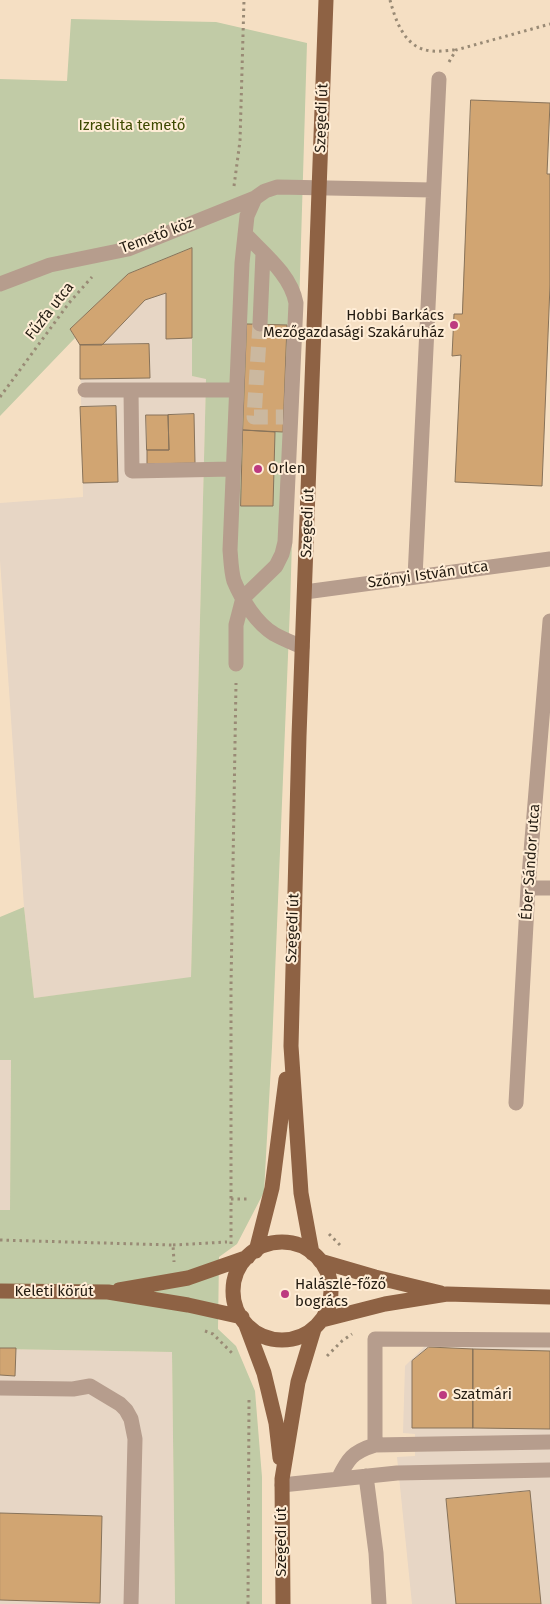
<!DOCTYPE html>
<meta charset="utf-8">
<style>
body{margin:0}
canvas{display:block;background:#f5dfc3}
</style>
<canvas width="550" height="1604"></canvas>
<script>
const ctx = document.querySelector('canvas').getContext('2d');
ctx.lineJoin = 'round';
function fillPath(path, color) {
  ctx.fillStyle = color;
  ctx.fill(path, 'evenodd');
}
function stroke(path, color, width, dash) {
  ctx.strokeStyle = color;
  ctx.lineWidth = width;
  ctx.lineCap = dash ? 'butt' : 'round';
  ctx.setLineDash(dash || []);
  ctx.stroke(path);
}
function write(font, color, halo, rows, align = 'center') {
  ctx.font = font + ' "Fira Sans",sans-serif';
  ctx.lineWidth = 4;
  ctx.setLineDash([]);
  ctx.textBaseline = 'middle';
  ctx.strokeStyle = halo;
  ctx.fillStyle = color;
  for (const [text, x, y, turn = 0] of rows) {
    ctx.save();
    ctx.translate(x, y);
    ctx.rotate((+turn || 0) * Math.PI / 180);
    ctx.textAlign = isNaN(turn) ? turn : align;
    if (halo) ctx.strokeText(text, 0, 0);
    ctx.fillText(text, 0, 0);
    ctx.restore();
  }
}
const industrial = new Path2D(`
 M192,248V376L206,378L191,978L34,998L24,907L0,560V503L83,497L80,345L70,329L128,274Z
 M0,1060H11L10,1210H0Z
 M427,1344L550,1347V1604H412L397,1457L415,1456V1434L403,1433L405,1366Z
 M0,1349L172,1352L175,1604H0Z`);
const green = new Path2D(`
 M71,19L216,22L307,43L290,607L272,1047L264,1192L237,1244L219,1257L218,1329L236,1346L255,1391L262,1477V1604H175L172,1352L0,1349V1210H10L11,1060H0V917L24,907L34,998L191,977L206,379L192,376V249L128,274L70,329L75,338L0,416V79L67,81Z`);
const building = new Path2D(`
 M471,100L550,103L547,174H550V285L542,486L455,482L461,355L452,356L454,314H462Z
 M192,248V338L166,339V293L145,300L102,345H80L70,329L128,274Z
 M247,324L287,325L283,432L243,430Z
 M149,344L150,378L80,379V345Z
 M116,406L118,482L83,483L80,407Z
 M194,414L195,463L147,464V450H169L168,415Z
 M146,415H168L169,450H147Z
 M243,430L275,432L273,506H241Z
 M429,1347L473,1349V1428H412V1361Z
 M0,1348H16L15,1376L0,1375Z
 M473,1349L550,1351V1429L473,1428Z
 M530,1491L541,1604H456L446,1499Z
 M0,1513L102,1516L100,1603L0,1600Z`);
const minorTunnel = new Path2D(`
 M260,324L254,417H283`);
const path = new Path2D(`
 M390,0C396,22 405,49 432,51C439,52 448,50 455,50
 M449,62L456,50L550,24
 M234,186L240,141L244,0
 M0,397L69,303L92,277
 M231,1199H249
 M329,1234L341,1246
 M0,1240L173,1245L174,1262
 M231,1244V986L236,683
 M173,1245L227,1242
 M205,1331L213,1334L234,1355
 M327,1356L342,1341L352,1334
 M248,1604L249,1400`);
const minor = new Path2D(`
 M0,284L50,265L128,249L255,198
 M260,324L263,253
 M85,390H236
 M131,390L132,471L233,469
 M415,577L439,79
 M305,592L550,559
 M302,647C293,643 283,639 274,634C256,623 242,600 234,581C231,571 231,560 230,550L242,263L247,216L255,198L265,191L277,187L432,190
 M236,664V625L243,598L276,566L282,554L285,542L296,303C291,275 264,254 245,234
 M528,888H550
 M516,1103L528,888L550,621
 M0,1388L73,1389L90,1386L120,1404L126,1410L131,1419L135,1439L131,1604
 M375,1445V1339L550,1340
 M366,1476L376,1553L379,1604
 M338,1479C348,1459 352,1452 375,1445L550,1442
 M282,1485L397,1473L550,1470`);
const major = new Path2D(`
 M233 1291a49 49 0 1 1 98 0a49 49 0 1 1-98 0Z
 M256,1251L272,1188L286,1079
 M312,1253L301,1193L291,1046L299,736L326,0
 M320,1261L375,1277L441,1293
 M119,1290L188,1278L248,1257
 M0,1291L108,1292L188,1305L242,1317
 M322,1320L385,1304L447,1294L550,1297
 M246,1325L264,1373L276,1423L280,1458
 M283,1604L282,1479L298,1382L314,1329`);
const markers = [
 [454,325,5,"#bd3a80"],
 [258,469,5,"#bd3a80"],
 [285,1294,5,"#bd3a80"],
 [443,1395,5,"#bd3a80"]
];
const streetNames = [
 ["Szegedi út",322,118,-88],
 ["Temető köz",157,236,-20],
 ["Fűzfa utca",50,311,-52],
 ["Szegedi út",308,523,-88],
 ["Szőnyi István utca",428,575,-8],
 ["Éber Sándor utca",531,862,-86],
 ["Szegedi út",293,928,-88],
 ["Keleti körút",54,1292],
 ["Szegedi út",282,1542,-90]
];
const parkNames = [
 ["Izraelita temető",132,126]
];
const poiNames = [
 ["Hobbi Barkács",444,316,"right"],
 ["Mezőgazdasági Szakáruház",444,333,"right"],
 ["Orlen",268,469],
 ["Halászlé-főző",295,1285],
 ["bogrács",295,1302],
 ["Szatmári",453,1395]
];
fillPath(industrial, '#e7d6c5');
fillPath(green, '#c1cba6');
fillPath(building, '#d1a572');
stroke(building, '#88735a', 1);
stroke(minorTunnel, '#cbb89f', 15, [15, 8]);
stroke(path, '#998a75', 3, [2.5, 4]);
stroke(minor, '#b69d8d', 15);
stroke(major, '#8e6244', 15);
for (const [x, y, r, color] of markers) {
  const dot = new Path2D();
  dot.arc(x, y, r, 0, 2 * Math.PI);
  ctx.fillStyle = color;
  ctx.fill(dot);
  stroke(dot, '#ffedd6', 2);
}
write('15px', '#231b11', '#ffedd6', streetNames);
write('15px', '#3d4900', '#ffedd6', parkNames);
write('15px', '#231b11', '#ffedd6', poiNames, 'left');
</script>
